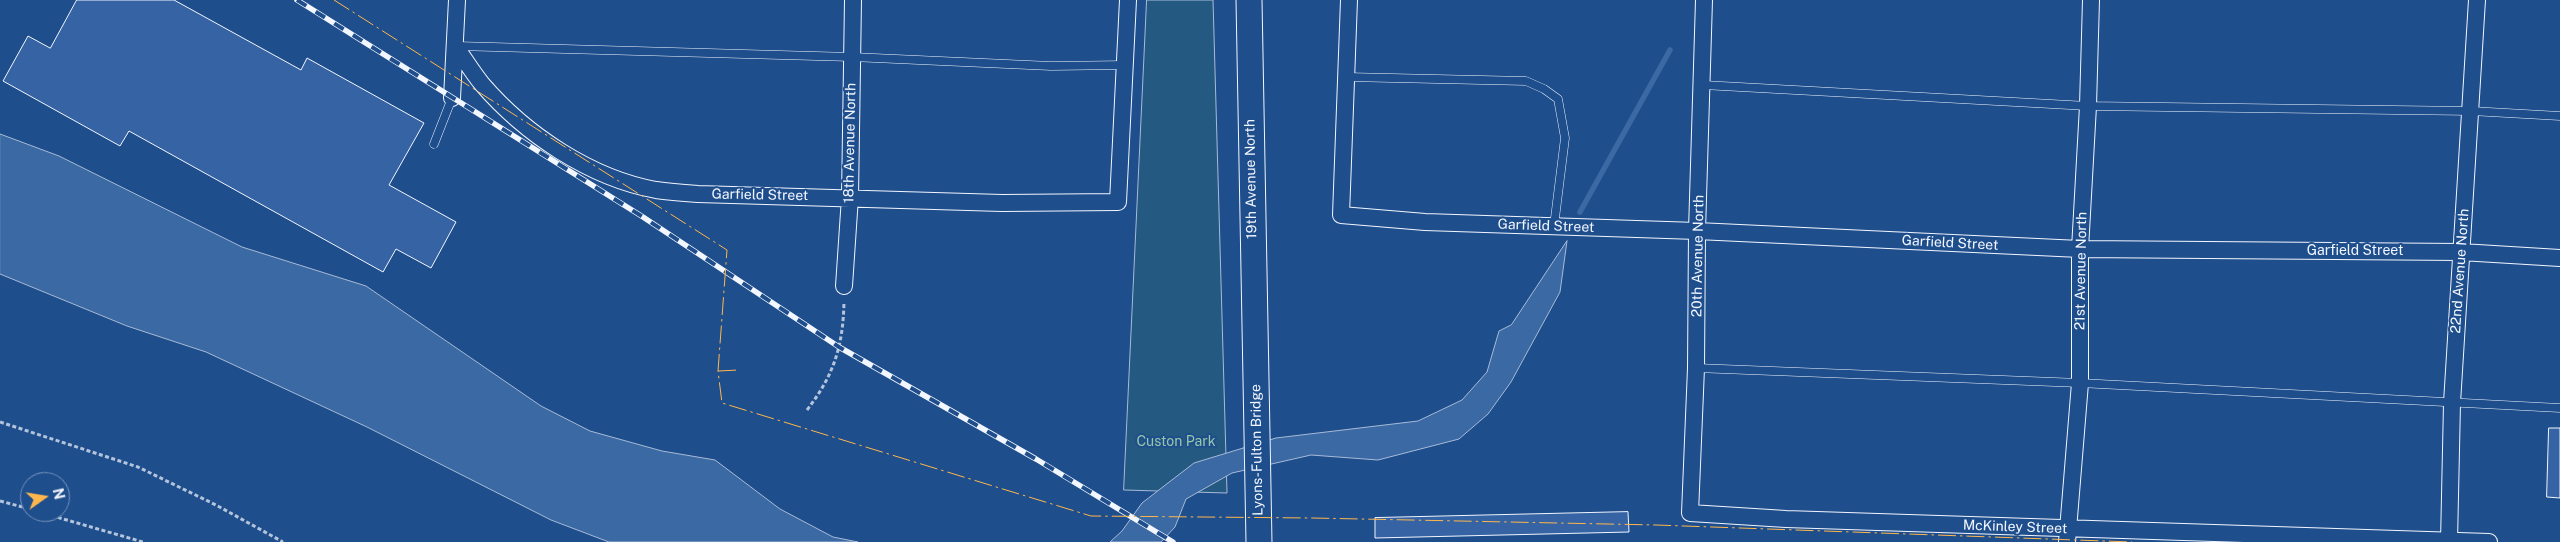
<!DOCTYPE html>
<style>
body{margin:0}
#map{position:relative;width:2560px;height:542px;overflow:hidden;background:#1f4e8c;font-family:"Public Sans",sans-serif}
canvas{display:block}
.north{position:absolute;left:20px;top:472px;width:50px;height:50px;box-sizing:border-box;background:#1f4e8c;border:1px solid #7391ba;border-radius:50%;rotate:77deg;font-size:14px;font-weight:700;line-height:20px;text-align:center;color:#f2f6ff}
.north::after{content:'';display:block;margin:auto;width:18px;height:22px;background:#ffb74d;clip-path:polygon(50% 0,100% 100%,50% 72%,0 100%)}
</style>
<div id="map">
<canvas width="2560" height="542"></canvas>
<div class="north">N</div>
</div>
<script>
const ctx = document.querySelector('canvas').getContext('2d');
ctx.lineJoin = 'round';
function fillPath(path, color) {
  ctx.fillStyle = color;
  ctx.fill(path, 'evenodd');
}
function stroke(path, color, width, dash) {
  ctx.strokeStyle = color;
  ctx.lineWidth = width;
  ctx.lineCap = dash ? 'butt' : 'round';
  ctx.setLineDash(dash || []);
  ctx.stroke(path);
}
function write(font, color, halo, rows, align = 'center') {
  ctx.font = font + ' "Public Sans",sans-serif';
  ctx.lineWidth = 4;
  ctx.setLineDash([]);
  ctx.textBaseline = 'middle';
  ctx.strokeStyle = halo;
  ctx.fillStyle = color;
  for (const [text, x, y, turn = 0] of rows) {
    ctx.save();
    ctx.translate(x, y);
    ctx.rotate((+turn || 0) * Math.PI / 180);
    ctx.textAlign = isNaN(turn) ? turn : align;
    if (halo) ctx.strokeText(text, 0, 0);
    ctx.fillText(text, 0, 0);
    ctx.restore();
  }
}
const green = new Path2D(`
 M1147,0H1213L1227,493L1124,490Z`);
const water = new Path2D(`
 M0,134L59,156L242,247L366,286L541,406L590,431L662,451L715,460L780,509L833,537L858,542H609L551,520L367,427L206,352L127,326L0,274Z
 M1567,241L1560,292L1511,382L1488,414L1459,439L1378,460L1311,455L1232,473L1186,499L1175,527L1161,542H1110L1122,531L1142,503L1194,463L1276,438L1418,421L1462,400L1487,372L1499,331L1511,325Z`);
const stream = new Path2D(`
 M1580,212L1670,50`);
const building = new Path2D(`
 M77,0H174L301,70L307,58L424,123L389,185L456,222L431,268L396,249L383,272L129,131L120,146L3,81L28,36L50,48Z
 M2549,428H2560V498L2547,497Z
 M1628,512L1629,532L1375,538V518Z`);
const path = new Path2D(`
 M807,410C834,375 843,346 844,302
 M0,422L138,467L216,505L283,542
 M0,501L30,509
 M39,512L143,542`);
const lane = new Path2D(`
 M457,46L852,57L1051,66L1125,65
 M1347,77L1526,81L1544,89L1558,99L1565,138L1554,226
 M1703,85L2088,106L2471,111L2560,116
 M434,144L452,98
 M1696,368L2080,383L2560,408`);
const street = new Path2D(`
 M1349,0L1341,215L1425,222L1697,231L2080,249L2461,252L2560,258
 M1704,0L1697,231L1696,368L1690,513L1786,519L2489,542
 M455,46C464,58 472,72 482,84C525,134 590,178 656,190C670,192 684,193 698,194L1002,203L1118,202L1128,0
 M452,98L457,0
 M844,286L850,197L853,0
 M2067,542L2080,383V249L2088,106L2091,0
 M2449,542L2452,403L2477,0`);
const primary = new Path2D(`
 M1249,0L1259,542`);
const rail = new Path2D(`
 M297,0L643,217L839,347L1036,459L1173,542`);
const power = new Path2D(`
 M334,0L727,250L718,371L722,403L1091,516L1312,518L1656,525L2132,542
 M718,371L739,370`);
const streetNames = [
 ["18th Avenue North",850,143,-89],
 ["19th Avenue North",1251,179,-91],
 ["Garfield Street",760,195,1],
 ["Garfield Street",1546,226,2],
 ["Garfield Street",1950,243,3],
 ["Garfield Street",2355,251],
 ["20th Avenue North",1698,256,-89],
 ["21st Avenue North",2081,271,-89],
 ["22nd Avenue North",2460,271,-86],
 ["Lyons-Fulton Bridge",1257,450,-91],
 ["McKinley Street",2015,527,2]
];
const parkNames = [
 ["Custon Park",1176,442]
];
fillPath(green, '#245a82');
stroke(green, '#a8bbd7', 1);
fillPath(water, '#3b69a3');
stroke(water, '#a8bbd7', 1);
stroke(stream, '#3b69a3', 5.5);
fillPath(building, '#3563a3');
stroke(building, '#f2f6ff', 1);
stroke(lane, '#f2f6ff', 9);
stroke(street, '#f2f6ff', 18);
stroke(primary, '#f2f6ff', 27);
stroke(path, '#b3c4dc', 3, [4, 2.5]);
stroke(lane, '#1f4e8c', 8);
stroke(street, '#1f4e8c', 16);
stroke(primary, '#1f4e8c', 25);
stroke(rail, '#f2f6ff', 5.5);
stroke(rail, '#1f4e8c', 4, [11]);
stroke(power, '#ffb74d', 1, [18, 4, 2.5, 4]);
write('14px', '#f2f6ff', '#1f4e8c', streetNames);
write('14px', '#97c8a6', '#1f4e8c', parkNames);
</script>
